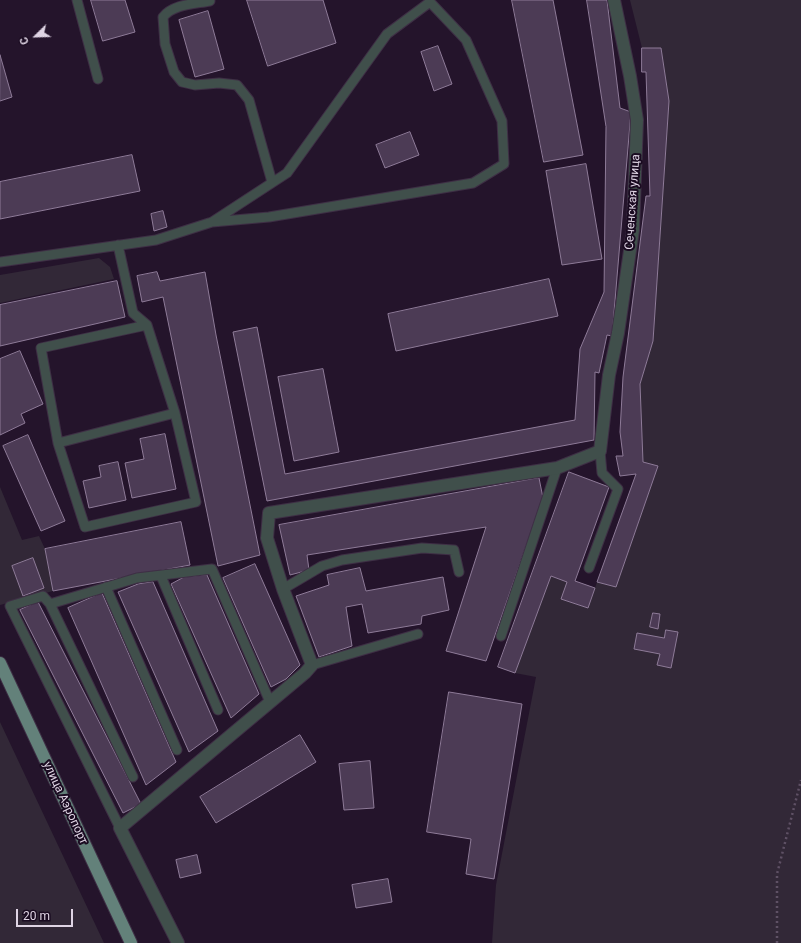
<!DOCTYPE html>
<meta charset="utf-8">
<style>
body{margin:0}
#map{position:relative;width:801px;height:943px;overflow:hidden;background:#24142b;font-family:Roboto,sans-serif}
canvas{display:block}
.north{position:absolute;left:16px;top:16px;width:40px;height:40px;-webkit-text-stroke:3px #1a0b21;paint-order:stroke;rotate:247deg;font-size:11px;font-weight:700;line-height:16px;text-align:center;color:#dfd4e4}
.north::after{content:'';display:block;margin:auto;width:14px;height:18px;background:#dfd4e4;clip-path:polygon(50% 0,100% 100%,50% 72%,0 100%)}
.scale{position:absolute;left:16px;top:909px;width:57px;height:18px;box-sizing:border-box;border:2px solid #dfd4e4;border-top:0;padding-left:5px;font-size:12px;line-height:14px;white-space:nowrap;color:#dfd4e4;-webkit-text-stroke:3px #1a0b21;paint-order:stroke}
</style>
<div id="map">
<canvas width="801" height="943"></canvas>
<div class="north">С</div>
<div class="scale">20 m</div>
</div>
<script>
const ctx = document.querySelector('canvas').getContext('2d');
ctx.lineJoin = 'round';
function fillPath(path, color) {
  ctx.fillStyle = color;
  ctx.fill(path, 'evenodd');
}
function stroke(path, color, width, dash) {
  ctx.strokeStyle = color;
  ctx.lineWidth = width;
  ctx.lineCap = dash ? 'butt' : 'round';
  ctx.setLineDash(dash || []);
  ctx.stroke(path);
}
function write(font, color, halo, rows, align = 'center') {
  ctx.font = font + ' Roboto,sans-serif';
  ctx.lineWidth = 4;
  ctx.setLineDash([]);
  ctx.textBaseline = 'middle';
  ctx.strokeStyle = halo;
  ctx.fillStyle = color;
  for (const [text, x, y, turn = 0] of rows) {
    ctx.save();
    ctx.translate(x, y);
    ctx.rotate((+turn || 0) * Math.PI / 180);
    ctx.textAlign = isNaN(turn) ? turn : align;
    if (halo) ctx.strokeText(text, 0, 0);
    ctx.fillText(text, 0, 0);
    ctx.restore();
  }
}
const green = new Path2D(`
 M630,0H801V943H492L496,885L536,677L515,673L551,576L567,582L562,599L588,608L597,582L616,587L658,466L643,462L640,384L653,341L669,101L661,48H642Z
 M99,258L110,267L114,279L0,303V275Z
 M0,487L22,540L39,536L45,549L53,591L0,605Z
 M0,722L104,943H0Z`);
const building = new Path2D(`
 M91,0H125L135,32L103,41Z
 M247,0H323L336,43L268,66Z
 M512,0H553L583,155L544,162Z
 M587,0H607L620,108L631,112L612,336L607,335L599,373L595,372L594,440L267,501L233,332L257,327L285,474L575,420L580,349L604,292L606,127Z
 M208,11L224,69L195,77L179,20Z
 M438,46L452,84L434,91L421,52Z
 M642,48H661L669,101L653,341L640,384L643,462L658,466L616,587L597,582L636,474L620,476L616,456H623L620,432L623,377L646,196H650L646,72H642Z
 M0,55L12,97L0,101Z
 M410,132L419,155L385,168L376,145Z
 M132,155L140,191L0,219V182Z
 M586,164L602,259L562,265L546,171Z
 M163,211L167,227L154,231L151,214Z
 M157,272L160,281L205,272L216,335L260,555L218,566L163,297L142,302L137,276Z
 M549,279L558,316L396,351L388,314Z
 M117,281L125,317L0,346V305Z
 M20,351L43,404L21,414L25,423L0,435V359Z
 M323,369L339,452L294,461L278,377Z
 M165,434L176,489L132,498L125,463L144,459L140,439Z
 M28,435L65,521L41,531L3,446Z
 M118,462L126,500L89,508L83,481L101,477L99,466Z
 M569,472L609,487L575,581L595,588L588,608L561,599L567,582L551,576L515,673L498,667Z
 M539,478L543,498L486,661L446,651L486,527L307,555L309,570L290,575L279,525Z
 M181,522L190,565L53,591L45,549Z
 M33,558L44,588L23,596L12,566Z
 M255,564L300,665L286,679L271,687L223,578Z
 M360,568L366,591L443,577L449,610L422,616L421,624L368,633L362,604L346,607L352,646L319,657L296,596L329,585L327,575Z
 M207,575L259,694L231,718L171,584L184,577Z
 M153,582L218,731L189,752L118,592L138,584Z
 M102,593L176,762L146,785L68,608Z
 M38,602L141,804L123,813L20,610Z
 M653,613L660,614L658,629L650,627Z
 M666,630L678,632L671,668L657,665L660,654L634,649L637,633L664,638Z
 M449,692L522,704L494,879L466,874L471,839L427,832Z
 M300,735L316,762L216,823L200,797Z
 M370,761L374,808L344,810L339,764Z
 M197,855L201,873L180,878L176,860Z
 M388,879L392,902L356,908L352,885Z`);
const path = new Path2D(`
 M777,943V874L801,780`);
const service = new Path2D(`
 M77,0L98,79
 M210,1C194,4 173,4 163,17L165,44L174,72L182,82L195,85L219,83L237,85L249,100L272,182
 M118,245L133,313L147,325L175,413L196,502L85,527L58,443L41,348L147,325
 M0,262L156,240L212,222L287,173L387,34L430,2L466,40L502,121L504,164L473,183L269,217L212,222
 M58,443L175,413
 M589,568L618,489L602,473L600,451
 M161,576L218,710
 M106,587L177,750
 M283,589L322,566L342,560L422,548L454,550L459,572
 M50,604L133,777
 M501,636L557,468
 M312,665L418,634
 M120,828L10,606L43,596L50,604L137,578L212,569L270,702`);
const minor = new Path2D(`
 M178,943L120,828L305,673L312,665L283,589L267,538L269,513L557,468L600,451L609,375L618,333L633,230L637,120L630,76L614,0`);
const primary = new Path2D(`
 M0,663L131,943`);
const streetNames = [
 ["Сеченская улица",633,202,-86],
 ["улица Аэропорт",65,803,65]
];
fillPath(green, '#322837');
fillPath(building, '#4c3b55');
stroke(building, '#8e7b98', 1);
stroke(service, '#3e2f45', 11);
stroke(minor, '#3e2f45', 14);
stroke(primary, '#3e2f45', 14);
stroke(path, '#5f5165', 2.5, [2, 3]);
stroke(service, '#404f4b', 9);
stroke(minor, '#404f4b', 12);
stroke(primary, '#63817a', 12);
write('12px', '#dfd4e4', '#1a0b21', streetNames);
</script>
